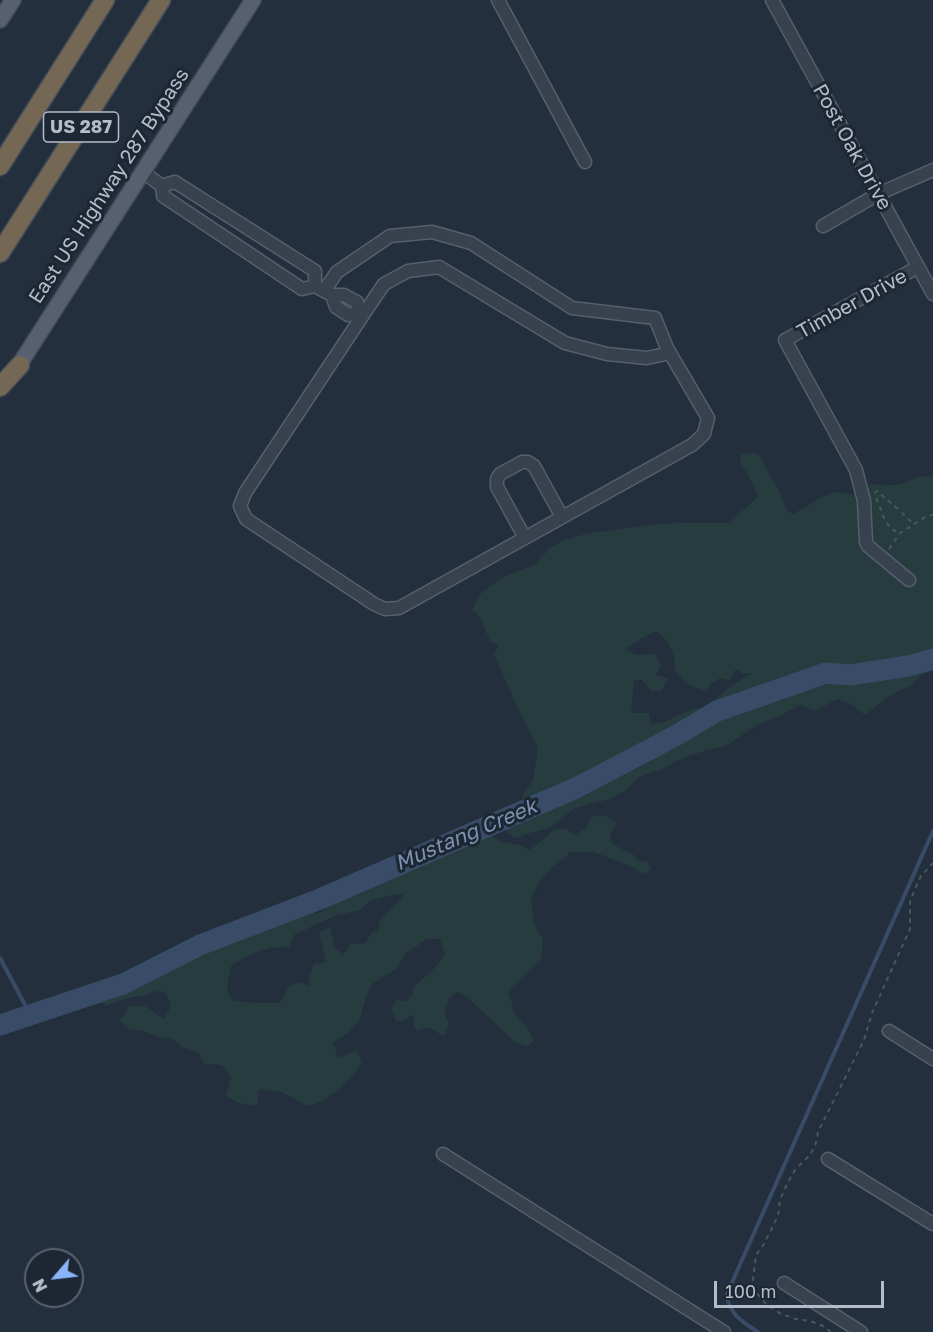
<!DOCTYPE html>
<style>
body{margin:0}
#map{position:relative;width:933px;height:1332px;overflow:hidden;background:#242f3e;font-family:"Golos Text",sans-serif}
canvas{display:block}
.north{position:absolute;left:24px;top:1248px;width:60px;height:60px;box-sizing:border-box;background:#1d2633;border:2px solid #59626f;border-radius:50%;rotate:242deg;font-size:16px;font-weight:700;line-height:24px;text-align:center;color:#b4bcc9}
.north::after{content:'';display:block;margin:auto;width:21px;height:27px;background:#8ab4f8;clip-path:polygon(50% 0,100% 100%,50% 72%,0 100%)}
.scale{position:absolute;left:714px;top:1281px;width:170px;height:27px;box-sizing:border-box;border:3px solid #b4bcc9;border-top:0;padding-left:8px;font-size:18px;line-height:21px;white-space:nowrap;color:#b4bcc9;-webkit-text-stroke:4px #1d2633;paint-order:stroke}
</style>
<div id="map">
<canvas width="933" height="1332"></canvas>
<div class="north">N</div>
<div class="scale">100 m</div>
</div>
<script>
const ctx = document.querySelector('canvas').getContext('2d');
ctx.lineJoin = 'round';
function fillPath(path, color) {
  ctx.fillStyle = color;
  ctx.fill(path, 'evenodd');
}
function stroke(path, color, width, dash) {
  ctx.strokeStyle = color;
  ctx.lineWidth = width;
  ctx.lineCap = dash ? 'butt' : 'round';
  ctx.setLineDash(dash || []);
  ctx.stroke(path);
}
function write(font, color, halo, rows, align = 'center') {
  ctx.font = font + ' "Golos Text",sans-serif';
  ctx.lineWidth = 6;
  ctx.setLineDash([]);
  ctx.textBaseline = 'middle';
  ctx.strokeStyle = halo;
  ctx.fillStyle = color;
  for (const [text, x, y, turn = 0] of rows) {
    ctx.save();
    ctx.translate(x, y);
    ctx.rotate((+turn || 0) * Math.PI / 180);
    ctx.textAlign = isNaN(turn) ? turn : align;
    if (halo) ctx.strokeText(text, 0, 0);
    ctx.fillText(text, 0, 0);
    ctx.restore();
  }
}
const green = new Path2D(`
 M755,453L762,459L769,475L778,488L787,511L793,514C801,510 824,495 832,493C849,489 854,504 870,484C879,485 891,486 900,484C911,481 920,474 933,477V671L921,675L912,685L893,694L865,715L851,704L837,699L816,711L800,705L780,716L758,724L726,746L704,751L680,759L660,770L639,777L628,789L610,799L575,808L549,828L526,834L517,838L508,834L506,828L508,820L523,814V793L533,781L538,748L515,702L494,654L499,645L490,641L480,617L472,610L481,593L501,578L535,564L550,548L565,540L585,534L649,525L678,523H728L758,497L748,474L740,464L741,454ZM656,631C666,638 672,646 674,658C675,663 674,667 676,671C682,683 696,688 707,692L709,685L720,678L729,680L736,669L743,673H752L731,686L708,706L687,711L665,722L651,725L649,713H631L634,681L641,679L651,691H661L668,679L656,675L661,664L655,654L636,655L625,649L640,639Z
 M604,815L616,823L610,835L612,844L634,855L638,861H647L651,870L645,874L632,867L594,852H571L550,869L539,883L531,897L534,923L543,940L541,958L508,991L515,1014L528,1029L534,1041L528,1046L516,1043L467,997L458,992L449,998L444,1013L449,1023L444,1036L427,1027L418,1031L414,1028L413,1014L403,1022L396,1021L392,1009L396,1000L406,1001L412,996L414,986L432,971L445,954L440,939H427L405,954L397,968L372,984L365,1000L360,1019L349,1032L333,1043L338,1058L356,1050L362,1062L354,1075L338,1090L323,1101L308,1106L282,1092L259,1089L257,1106L239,1103L226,1096L231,1077L222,1065L205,1064L198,1053L184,1048L172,1039L157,1037L144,1031L130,1030L120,1021L129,1006H145L164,1019L171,1006L166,992L156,991L144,996L127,998L107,1005L97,1002L107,994L122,991L139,982L162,975L179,964L251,936L282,918L322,912L372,871L400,854L427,860L486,833L501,842L519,845L529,850L542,841L552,831L565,828L575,835L586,828L592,817ZM396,894L404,895L380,921L378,930L371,933L366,943L350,944L344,954L335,949L330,927L319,933L326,962L314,964L309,976V986L299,982L289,986L280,1003H253L232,1000L227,988L231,966C248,955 268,945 289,947L295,934L337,915L360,910L371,900Z`);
const stream = new Path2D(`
 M0,958L31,1016
 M758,1332C741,1321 732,1316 726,1296L933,831`);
const river = new Path2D(`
 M0,1025L123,984L200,945L320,899L576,788L677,735L717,711L826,673L850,675L908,666L933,659`);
const path = new Path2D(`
 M874,493L877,491C890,502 903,513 914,525
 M876,498C883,511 883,528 900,533
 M889,549L900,533L927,516L933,515
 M831,1332L823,1326L810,1321L796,1319L781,1314L766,1304L756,1292L753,1280L756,1255L764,1244L778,1216L780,1200L787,1184L795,1170L808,1157L815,1147L818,1132L864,1040L872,1013L910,929V902L915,889L921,876L933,863`);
const minor = new Path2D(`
 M498,0L585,162
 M772,0L933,294
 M143,172L162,186
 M162,186L163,196L302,289L315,286L332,295H344L357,302L359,313L363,315L245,493L240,506L246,519L374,604L385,609L399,608L692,445L704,434L708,418L667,348L655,318L572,308L471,243L432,232L390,236L337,272L324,291
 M162,186L175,182L315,271V286
 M823,226L878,194L933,170
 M332,295L336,307L348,315L359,313
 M363,315L384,284L408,271L439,267L565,343L607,354L647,358L670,353
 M525,538L497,487V479L500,474L522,462H528L534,466L562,517
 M909,580L868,546L866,542L864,501L856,470L785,340L918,267
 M889,1031L933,1059
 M443,1154L724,1332
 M828,1159L933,1224
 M784,1283L861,1332`);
const major = new Path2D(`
 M0,20L13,0
 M14,373L253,0`);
const highway = new Path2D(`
 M0,166L105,0
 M0,253L161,0
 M0,387L20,365`);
const shields = [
 [81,127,75]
];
const shieldNames = [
 ["US 287",81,127]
];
const streetNames = [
 ["Post Oak Drive",852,147,61],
 ["East US Highway 287 Bypass",109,186,-57],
 ["Timber Drive",852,304,-29]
];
const waterNames = [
 ["Mustang Creek",466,835,-23]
];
fillPath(green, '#263c3f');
stroke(stream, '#394c67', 4);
stroke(river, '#394c67', 21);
stroke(minor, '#565f6c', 15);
stroke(major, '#414a57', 18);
stroke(highway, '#434c59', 21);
stroke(path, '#44595c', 2, [4.5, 4.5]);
stroke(minor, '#38414e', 12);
stroke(major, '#56606e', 15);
stroke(highway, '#746855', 18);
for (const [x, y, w] of shields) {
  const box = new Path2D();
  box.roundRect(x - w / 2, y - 15, w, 30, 4.5);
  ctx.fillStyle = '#1d2633';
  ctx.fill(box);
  stroke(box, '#b4bcc9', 1.5);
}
write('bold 18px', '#b4bcc9', null, shieldNames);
write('20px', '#b4bcc9', '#1d2633', streetNames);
write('italic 21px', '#7c92b1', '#1d2633', waterNames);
</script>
